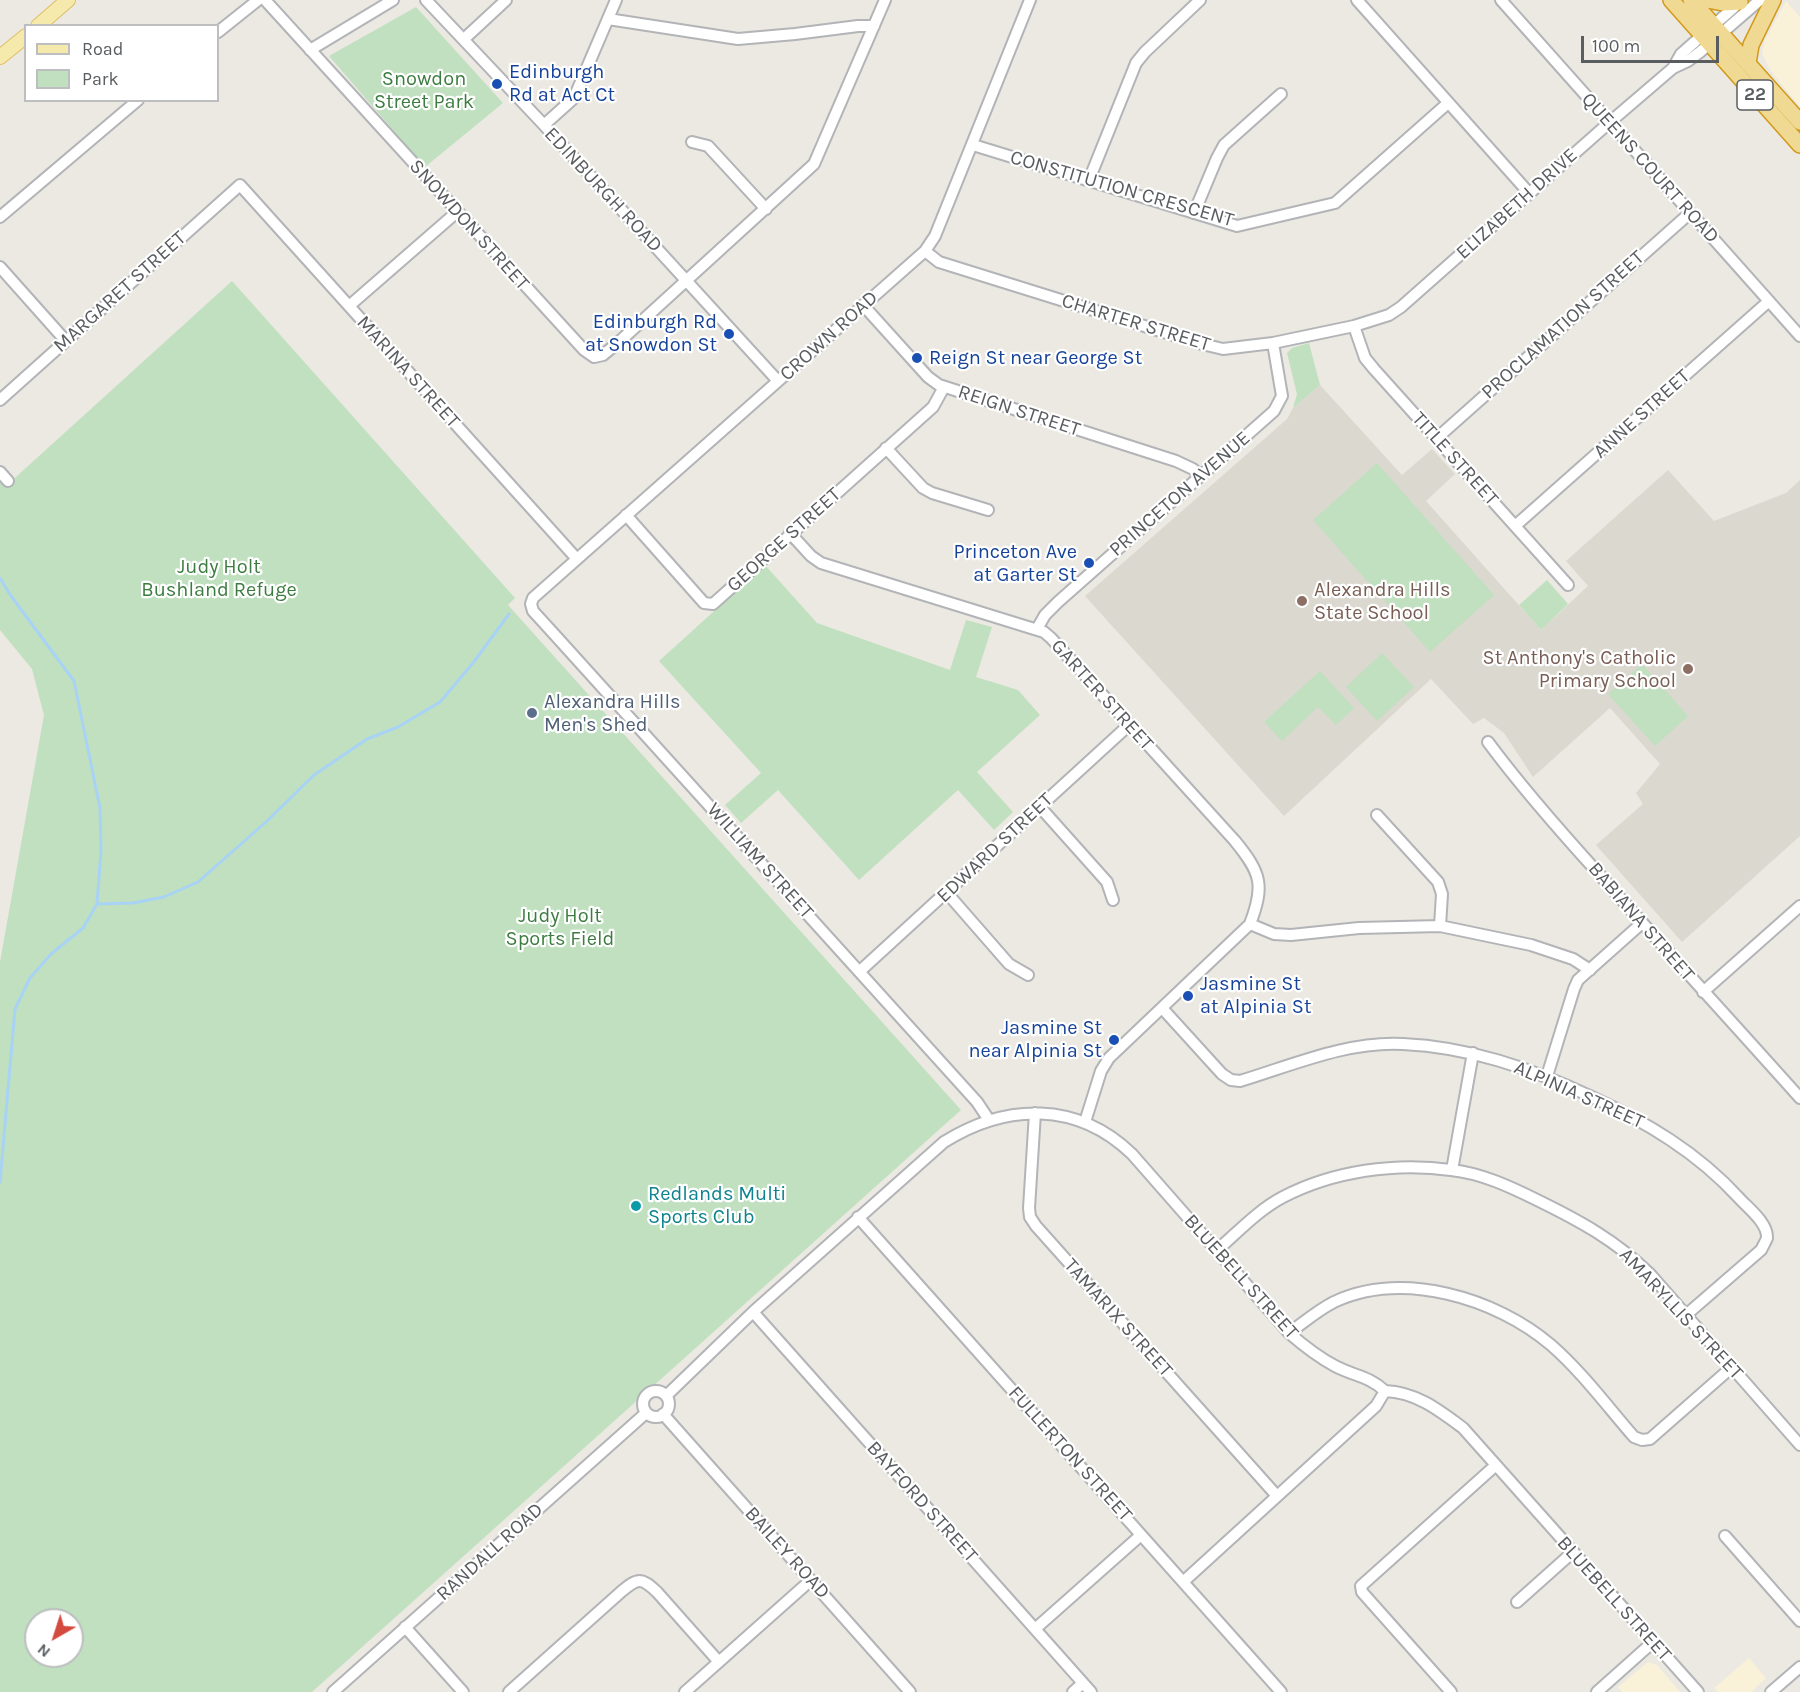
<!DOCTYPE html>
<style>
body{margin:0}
#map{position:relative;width:1800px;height:1692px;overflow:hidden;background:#ebe9e1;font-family:Karla,sans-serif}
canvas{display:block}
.legend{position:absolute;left:24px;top:24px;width:195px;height:78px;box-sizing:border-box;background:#fff;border:2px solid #bdbebf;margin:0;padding:8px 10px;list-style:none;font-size:18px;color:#5a5d60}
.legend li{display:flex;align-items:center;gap:12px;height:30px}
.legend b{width:30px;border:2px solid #bdbebf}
.north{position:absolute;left:24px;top:1608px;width:60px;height:60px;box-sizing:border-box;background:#fff;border:2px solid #bdbebf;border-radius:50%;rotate:219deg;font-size:16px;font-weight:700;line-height:24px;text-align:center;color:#5a5d60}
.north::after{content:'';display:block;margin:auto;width:21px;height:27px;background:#d44a3e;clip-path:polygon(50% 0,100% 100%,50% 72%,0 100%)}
.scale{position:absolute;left:1581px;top:36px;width:138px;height:27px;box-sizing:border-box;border:3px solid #5a5d60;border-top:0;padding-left:8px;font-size:18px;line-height:21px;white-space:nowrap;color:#5a5d60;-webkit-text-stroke:4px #fff;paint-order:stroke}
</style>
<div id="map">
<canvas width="1800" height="1692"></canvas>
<ul class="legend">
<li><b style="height:8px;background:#f5e9ac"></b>Road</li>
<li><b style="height:16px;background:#c0e0c0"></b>Park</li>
</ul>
<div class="north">N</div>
<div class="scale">100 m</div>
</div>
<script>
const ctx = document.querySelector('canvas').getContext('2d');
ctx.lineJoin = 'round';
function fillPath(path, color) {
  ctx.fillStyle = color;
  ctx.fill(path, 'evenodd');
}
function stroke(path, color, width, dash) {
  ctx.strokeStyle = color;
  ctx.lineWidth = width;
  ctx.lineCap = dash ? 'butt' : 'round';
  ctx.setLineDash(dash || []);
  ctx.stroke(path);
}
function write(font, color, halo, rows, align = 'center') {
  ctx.font = font + ' Karla,sans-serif';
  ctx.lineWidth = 4.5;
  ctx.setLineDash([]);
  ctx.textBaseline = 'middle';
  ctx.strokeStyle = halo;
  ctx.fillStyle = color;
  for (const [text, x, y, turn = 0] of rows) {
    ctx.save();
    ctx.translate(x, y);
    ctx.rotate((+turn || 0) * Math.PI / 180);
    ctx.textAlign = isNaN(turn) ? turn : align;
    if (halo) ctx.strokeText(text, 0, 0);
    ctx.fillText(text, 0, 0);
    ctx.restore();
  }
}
const commercial = new Path2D(`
 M1786,1L1800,17V107L1770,70L1762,54L1765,40Z
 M1749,1658L1766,1678L1751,1692H1718L1714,1688Z
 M1648,1662L1657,1665L1680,1692H1622L1618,1687Z`);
const education = new Path2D(`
 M1320,385L1402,475L1432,449L1455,474L1426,501L1541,630L1588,586L1566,561L1668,470L1714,521L1786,493L1800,480V836L1682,942L1596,845L1643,804L1636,793L1660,764L1610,708L1533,777L1504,733L1484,718L1473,724L1431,679L1284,816L1085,596L1287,419L1293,408Z`);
const green = new Path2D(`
 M416,7L503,103L425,167L329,56Z
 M232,281L515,598L508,605L961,1110L312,1692H0V962L44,715L32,669L0,630V480L6,486ZM36,1620H72V1656H36Z
 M1309,343L1320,385L1293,408L1297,394L1287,353L1292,348Z
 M1377,463L1494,595L1430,652L1313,520Z
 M765,565L817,623L950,670L966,620L992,627L976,677L1018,690L1040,715L977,772L1013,812L994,830L958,790L859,880L778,790L741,823L725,805L761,773L659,661Z
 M1547,580L1568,604L1541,630L1519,605Z
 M1382,653L1414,687L1377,721L1346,687Z
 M1642,664L1688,716L1655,746L1608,694Z
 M1320,671L1353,707V709L1336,725L1318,707L1282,741L1264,722Z`);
const stream = new Path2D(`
 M0,578L11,596L74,681L100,808L101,851L97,904L83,928L51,954L30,978L15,1009L0,1182
 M97,904L133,903L164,897L198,882L267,821L314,775L367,739L398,727L440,702L473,663L509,614`);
const minor = new Path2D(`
 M265,0L584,350L594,357L603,355L620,341L814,164L885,0
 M426,0L544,125L778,381
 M1357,0L1529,193
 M1501,0L1800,336
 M608,19L738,39L795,34L858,26H874
 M218,32L258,0
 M464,39L506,0
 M310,50L393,0
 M1673,68L1681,54L1740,2
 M544,125L574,98L616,0
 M692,142L708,146L766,209
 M973,145L1237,226L1335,203L1448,103
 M1089,180L1136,63L1145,52L1200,0
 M1194,213L1217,158L1224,145L1281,94
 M0,217L138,100
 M925,251L939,262L1202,344L1223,349L1273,343L1354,326L1389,315L1401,307L1610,122L1673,68L1688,61L1700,52L1760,0
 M0,267L65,340
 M863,305L928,377L939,385L1176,461L1193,469L1200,476
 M349,306L457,212
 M1354,326L1365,358L1374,369L1568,585
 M0,400L240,185L577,559
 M1437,438L1690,213
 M886,448L923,488L932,493L988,510
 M0,472L8,481
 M626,515L704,603L713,604L933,407L944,387
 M1515,526L1769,301
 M790,533L811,556L821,563L1044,632L1051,638L1235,841C1261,873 1265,885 1250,924L1109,1058L1101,1071L1085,1122
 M1037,629L1045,615L1058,602L1274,411L1282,396L1273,343
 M1488,742C1522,788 1560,831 1599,874C1665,949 1733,1023 1800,1098
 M1040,807L1107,882L1113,900
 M1377,815L1438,882L1442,894L1440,926
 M947,893L1009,964L1028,975
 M1250,924L1274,934L1291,935L1359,928L1440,926L1531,945L1573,959L1590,970
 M860,971L1129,725
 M1703,992L1800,906
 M1162,1008L1222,1074L1231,1080L1240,1081C1293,1065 1347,1041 1403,1044C1469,1047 1530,1068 1590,1096C1646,1122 1697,1152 1739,1198C1748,1208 1768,1223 1767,1238C1766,1241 1763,1246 1761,1250L1686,1315
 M1547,1076L1574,989L1578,980L1642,923
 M1035,1113L1029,1208L1030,1217L1036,1226L1277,1496
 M989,1120L977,1102L554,634L533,611L531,604L533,598L925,251L935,236L1030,0
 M1452,1170L1473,1053
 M858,1217L1281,1692
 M1216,1251C1237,1233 1258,1210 1283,1197C1333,1171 1396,1162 1451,1170C1481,1173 1511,1187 1537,1200C1580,1221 1615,1240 1650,1274L1800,1445
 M753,1312L1091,1692
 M1289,1333C1303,1323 1318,1310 1334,1302C1403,1270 1496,1298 1551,1345C1582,1372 1607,1406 1634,1437L1642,1440L1650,1439L1732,1367
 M643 1404a13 13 0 1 1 26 0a13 13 0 1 1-26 0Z
 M666,1396L753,1312L944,1142C1006,1103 1077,1101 1132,1154L1289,1333C1304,1346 1318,1357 1335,1366C1354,1376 1369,1376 1385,1391C1416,1392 1439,1410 1463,1428L1698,1692
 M663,1414L910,1692
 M1725,1536L1800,1621
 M1183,1582L1376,1406L1385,1391
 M1517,1602L1573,1552
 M405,1627L463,1692
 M1035,1629L1141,1535
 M333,1692L646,1413
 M509,1692L622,1591C638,1578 641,1577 657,1592L719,1662
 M685,1692L811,1580
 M1073,1692L1083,1683
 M1451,1692L1362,1592L1361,1586L1496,1465
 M1597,1692L1653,1642
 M1771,1692L1800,1667`);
const major = new Path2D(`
 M38,26L68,0
 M0,57L26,36`);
const highway = new Path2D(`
 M1671,0L1800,145
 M1691,0L1800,122
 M1707,0L1723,3L1740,2
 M1748,63L1751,45L1773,0`);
const markers = [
 [497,84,6,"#1a4fb4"],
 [729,334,6,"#1a4fb4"],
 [917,358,6,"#1a4fb4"],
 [1089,563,6,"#1a4fb4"],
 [1302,601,6,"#8d6e63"],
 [1688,669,6,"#8d6e63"],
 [532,713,6,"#5c6f8a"],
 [1188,996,6,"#1a4fb4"],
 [1114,1040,6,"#1a4fb4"],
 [636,1206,6,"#0f9aa8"]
];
const shields = [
 [1755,95,36]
];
const shieldNames = [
 ["22",1755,95]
];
const transitNames = [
 ["Edinburgh",509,72],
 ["Rd at Act Ct",509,95],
 ["Edinburgh Rd",717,322,"right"],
 ["at Snowdon St",717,345,"right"],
 ["Reign St near George St",929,358],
 ["Princeton Ave",1077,552,"right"],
 ["at Garter St",1077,575,"right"],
 ["Jasmine St",1200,984],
 ["at Alpinia St",1200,1007],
 ["Jasmine St",1102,1028,"right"],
 ["near Alpinia St",1102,1051,"right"]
];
const parkNames = [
 ["Snowdon",424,79],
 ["Street Park",424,102],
 ["Judy Holt",219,567],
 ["Bushland Refuge",219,590],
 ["Judy Holt",560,916],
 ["Sports Field",560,939]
];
const streetNames = [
 ["QUEENS COURT ROAD",1650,168,48],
 ["CONSTITUTION CRESCENT",1122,189,16],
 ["EDINBURGH ROAD",603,190,47],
 ["ELIZABETH DRIVE",1517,204,-42],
 ["SNOWDON STREET",469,225,48],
 ["MARGARET STREET",120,292,-42],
 ["CHARTER STREET",1136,323,17],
 ["PROCLAMATION STREET",1563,325,-42],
 ["CROWN ROAD",829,336,-42],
 ["MARINA STREET",408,372,48],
 ["REIGN STREET",1019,411,18],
 ["ANNE STREET",1642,414,-42],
 ["TITLE STREET",1455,459,48],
 ["PRINCETON AVENUE",1180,494,-41],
 ["GEORGE STREET",784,540,-42],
 ["GARTER STREET",1102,695,48],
 ["EDWARD STREET",995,848,-43],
 ["WILLIAM STREET",760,861,48],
 ["BABIANA STREET",1641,922,49],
 ["ALPINIA STREET",1579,1095,24],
 ["BLUEBELL STREET",1241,1277,48],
 ["AMARYLLIS STREET",1681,1314,47],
 ["TAMARIX STREET",1118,1318,48],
 ["FULLERTON STREET",1070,1454,48],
 ["BAYFORD STREET",922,1502,48],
 ["RANDALL ROAD",490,1552,-42],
 ["BAILEY ROAD",787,1553,48],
 ["BLUEBELL STREET",1614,1599,48]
];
const educationNames = [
 ["Alexandra Hills",1314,590],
 ["State School",1314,613],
 ["St Anthony's Catholic",1676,658,"right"],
 ["Primary School",1676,681,"right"]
];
const serviceNames = [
 ["Alexandra Hills",544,702],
 ["Men's Shed",544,725]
];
const cultureNames = [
 ["Redlands Multi",648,1194],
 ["Sports Club",648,1217]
];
fillPath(commercial, '#f9f1d8');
fillPath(education, '#dbd8d0');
fillPath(green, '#c0e0c0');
stroke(stream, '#a8d3f4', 3);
stroke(minor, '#b2b4b7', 14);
stroke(major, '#e0be65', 16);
stroke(highway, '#d3991a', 18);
stroke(minor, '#fff', 10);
stroke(major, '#f5e9ac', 14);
stroke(highway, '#f0d993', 15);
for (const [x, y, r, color] of markers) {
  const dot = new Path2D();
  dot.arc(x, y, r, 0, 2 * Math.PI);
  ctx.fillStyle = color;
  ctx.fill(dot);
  stroke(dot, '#fff', 2);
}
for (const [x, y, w] of shields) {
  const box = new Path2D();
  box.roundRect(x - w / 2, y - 15, w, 30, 4.5);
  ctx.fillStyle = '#fff';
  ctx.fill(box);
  stroke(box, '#5a5d60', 1.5);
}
write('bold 18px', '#5a5d60', null, shieldNames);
write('20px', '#164399', '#fff', transitNames, 'left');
write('20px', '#3d7c40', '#fff', parkNames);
write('20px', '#5a5d60', '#fff', streetNames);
write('20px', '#785e54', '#fff', educationNames, 'left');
write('20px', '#4e5e75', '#fff', serviceNames, 'left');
write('20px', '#0d838f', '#fff', cultureNames, 'left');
</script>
